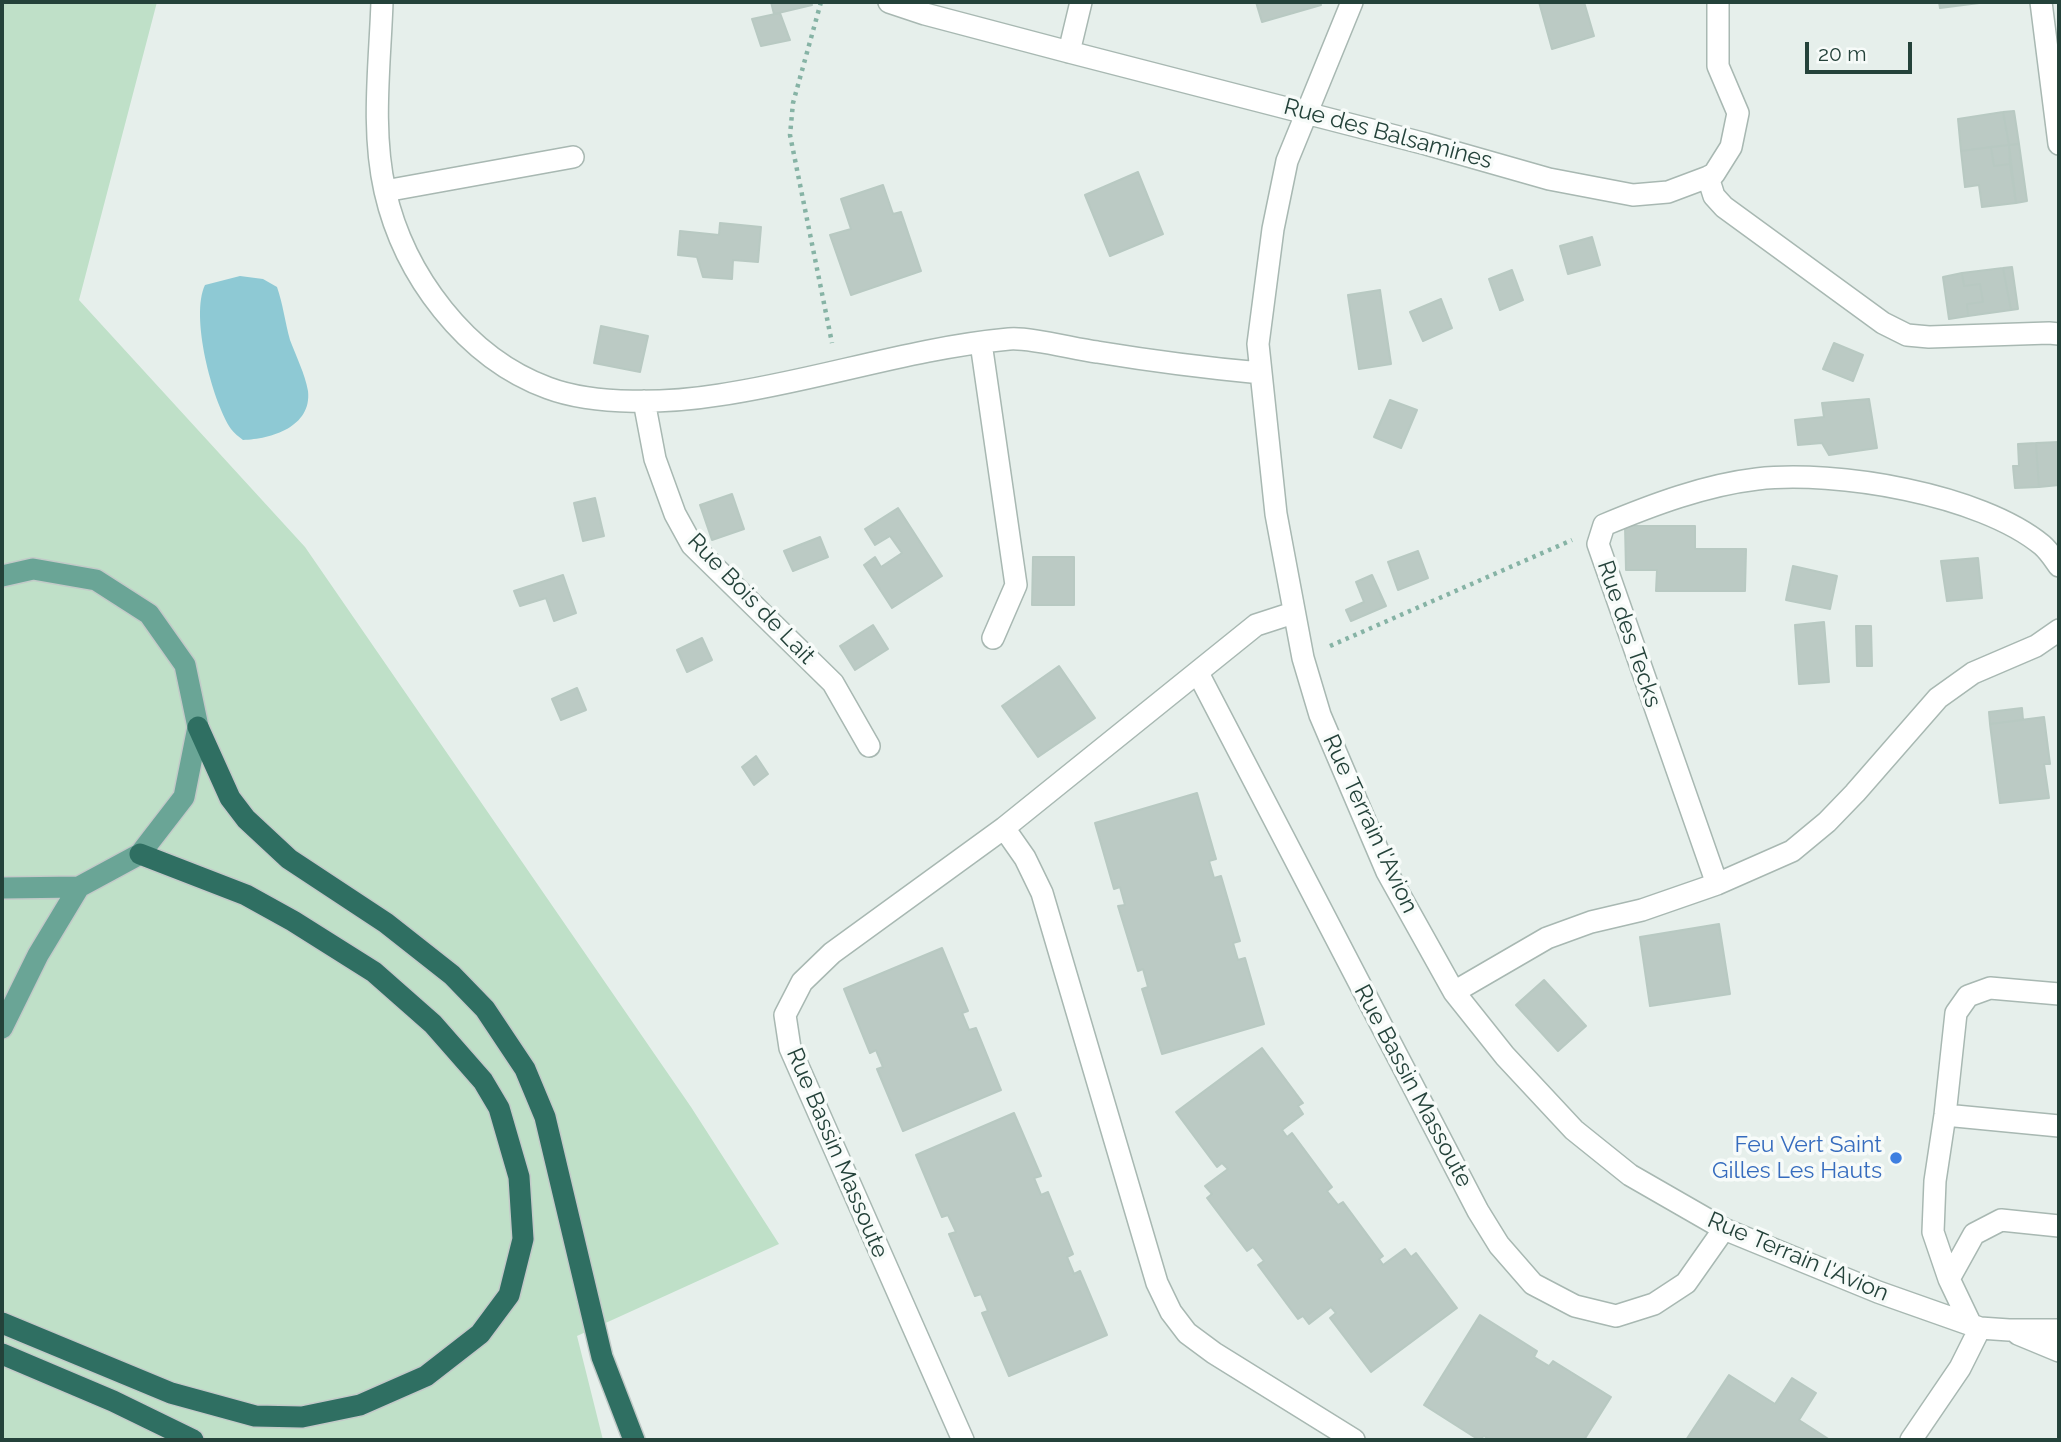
<!DOCTYPE html>
<style>
body{margin:0}
#map{position:relative;width:2061px;height:1442px;overflow:hidden;background:#e6efeb;font-family:Raleway,sans-serif}
canvas{display:block}
.frame{position:absolute;inset:0;border:4px solid #24423a;pointer-events:none}
.scale{position:absolute;left:1805px;top:42px;width:107px;height:32px;box-sizing:border-box;border:4px solid #24423a;border-top:0;padding-left:9px;font-size:21px;line-height:24px;white-space:nowrap;color:#24423a;-webkit-text-stroke:5px #f7fbf9;paint-order:stroke}
</style>
<div id="map">
<canvas width="2061" height="1442"></canvas>
<div class="frame"></div>
<div class="scale">20 m</div>
</div>
<script>
const ctx = document.querySelector('canvas').getContext('2d');
ctx.lineJoin = 'round';
function fillPath(path, color) {
  ctx.fillStyle = color;
  ctx.fill(path, 'evenodd');
}
function stroke(path, color, width, dash) {
  ctx.strokeStyle = color;
  ctx.lineWidth = width;
  ctx.lineCap = dash ? 'butt' : 'round';
  ctx.setLineDash(dash || []);
  ctx.stroke(path);
}
function write(font, color, halo, rows, align = 'center') {
  ctx.font = font + ' Raleway,sans-serif';
  ctx.lineWidth = 7;
  ctx.setLineDash([]);
  ctx.textBaseline = 'middle';
  ctx.strokeStyle = halo;
  ctx.fillStyle = color;
  for (const [text, x, y, turn = 0] of rows) {
    ctx.save();
    ctx.translate(x, y);
    ctx.rotate((+turn || 0) * Math.PI / 180);
    ctx.textAlign = isNaN(turn) ? turn : align;
    if (halo) ctx.strokeText(text, 0, 0);
    ctx.fillText(text, 0, 0);
    ctx.restore();
  }
}
const green = new Path2D(`
 M2,2H157L79,300L305,547L691,1107L779,1244L577,1336L603,1440H2Z`);
const water = new Path2D(`
 M240,276L263,279L277,287C283,304 285,322 290,340C296,356 305,374 308,391C312,427 271,439 243,440C239,437 234,433 231,429C212,400 190,316 205,285Z`);
const building = new Path2D(`
 M771,2H811L812,5L774,14Z
 M1256,2H1320L1321,5L1262,22Z
 M1539,2H1584L1594,36L1552,49Z
 M1939,2H1987L1940,8Z
 M780,13L790,40L761,46L752,19Z
 M2014,111L2019,144L2009,145L2003,112Z
 M2003,112L2009,145L1961,151L1958,119Z
 M2019,144L2027,201L2016,203L2009,145Z
 M2009,145L2010,164L1994,166L1991,147Z
 M1991,147L1994,166L2010,164L2016,203L1982,207L1979,185L1965,187L1961,151Z
 M1138,172L1163,234L1110,256L1085,195Z
 M883,185L893,214L901,212L921,271L851,295L830,235L851,229L841,199Z
 M720,223L761,227L758,262L733,260L732,279L703,277L697,257L678,255L680,231L719,235Z
 M1592,237L1600,265L1568,274L1560,246Z
 M2012,267L2018,309L2011,310L2003,268Z
 M2003,268L2011,310L1968,316L1967,304L1983,302L1980,284L1964,286L1962,273Z
 M1512,270L1523,300L1500,310L1489,279Z
 M1962,273L1964,286L1980,284L1983,302L1967,304L1968,316L1949,319L1943,277Z
 M1380,290L1391,364L1359,369L1348,295Z
 M1441,299L1452,328L1423,341L1410,312Z
 M601,326L648,336L640,372L594,363Z
 M1834,343L1863,355L1853,381L1823,369Z
 M1869,399L1877,448L1829,455L1822,443L1798,445L1795,420L1824,417L1822,403Z
 M1390,400L1417,410L1401,448L1374,437Z
 M2059,442V485L2039,487L2036,443Z
 M2036,443L2039,487L2015,488L2013,466H2019L2018,444Z
 M732,494L744,529L712,540L700,505Z
 M595,498L604,536L583,541L574,503Z
 M898,508L942,576L892,608L864,565L875,557L881,567L902,553L890,536L875,545L865,529Z
 M1625,526H1695V549H1746L1745,591H1656L1657,570H1626Z
 M820,537L828,557L793,571L784,551Z
 M1418,551L1428,578L1398,590L1388,562Z
 M1033,557H1074V605H1032Z
 M1978,558L1982,598L1947,601L1941,561Z
 M1793,566L1837,576L1830,609L1786,600Z
 M563,575L576,613L554,621L546,598L520,606L514,591Z
 M1372,575L1386,606L1351,621L1346,610L1364,602L1356,582Z
 M1824,622L1829,682L1799,684L1795,625Z
 M873,625L888,649L855,670L840,646Z
 M1856,626H1871L1872,666H1857Z
 M702,638L712,660L687,672L677,650Z
 M1059,666L1095,718L1038,757L1002,706Z
 M577,688L586,710L561,720L552,699Z
 M2022,708L2023,720L1990,724L1989,712Z
 M2044,717L2050,764H2044L2049,798L2000,803L1990,724Z
 M756,756L768,774L754,785L742,767Z
 M1197,793L1216,859L1209,861L1214,878L1221,876L1240,941L1233,943L1238,960L1245,958L1264,1024L1162,1054L1142,989L1148,987L1143,969L1138,971L1118,906L1125,905L1120,887L1114,889L1095,823Z
 M1719,924L1730,994L1650,1006L1640,937Z
 M942,948L968,1011L962,1013L969,1030L976,1028L1001,1090L903,1131L877,1069L883,1067L876,1050L870,1053L844,989Z
 M1544,980L1586,1026L1558,1051L1516,1005Z
 M1262,1048L1303,1103L1298,1106L1303,1114L1282,1130L1287,1137L1292,1133L1332,1187L1327,1191L1338,1205L1343,1202L1383,1256L1379,1259L1383,1265L1405,1249L1411,1257L1416,1253L1457,1308L1371,1372L1330,1318L1336,1313L1331,1307L1309,1324L1303,1316L1298,1319L1258,1265L1264,1261L1253,1247L1247,1251L1207,1198L1212,1194L1205,1186L1228,1169L1222,1163L1217,1167L1176,1112Z
 M1014,1113L1041,1176L1034,1178L1041,1195L1048,1192L1073,1254L1067,1257L1074,1274L1080,1271L1107,1335L1009,1376L982,1313L988,1311L981,1294L975,1296L949,1234L956,1232L948,1215L942,1217L916,1155Z
 M1480,1315L1537,1351L1534,1357L1549,1366L1553,1361L1611,1397L1584,1440H1490L1484,1436L1479,1440L1424,1405Z
 M1729,1375L1775,1404L1792,1378L1816,1393L1799,1420L1830,1440H1686Z`);
const path = new Path2D(`
 M821,2L793,103L790,135L832,343
 M1330,646L1572,540`);
const minor = new Path2D(`
 M382,2C380,64 371,129 385,191C404,275 466,358 548,388C596,406 669,403 719,395C816,381 911,348 1009,339C1029,337 1074,349 1097,352C1152,361 1206,368 1261,373
 M889,2L925,14L1069,52L1426,144L1549,179L1633,195L1668,192L1708,177L1714,174L1731,147L1738,113L1718,66V2
 M1352,2L1287,161L1273,229L1258,344L1276,514L1303,658L1320,715L1387,872L1454,992L1505,1056L1574,1130L1630,1175L1724,1229L1878,1292L1980,1328L2009,1330H2059
 M2041,2L2059,144
 M1069,52L1081,2
 M1708,177L1714,196L1724,207L1883,323L1907,335L1929,337L2049,333L2059,334
 M385,191L573,157
 M981,343L1016,585L993,638
 M644,401L655,459L675,514L692,545L833,683L869,746
 M1198,673L1478,1211L1499,1245L1533,1284L1575,1306L1616,1316L1654,1304L1686,1283L1724,1229
 M1004,828L1025,858L1042,893L1157,1283L1171,1312L1187,1333L1214,1353L1354,1440
 M1717,884L1598,544L1604,525C1652,505 1705,485 1757,479C1836,470 1980,494 2042,545C2049,551 2054,559 2059,566
 M1454,992L1547,938L1591,922L1642,910L1717,884L1792,851L1827,822L1855,793L1938,698L1973,673L2036,646L2059,630
 M1945,1115L2059,1126
 M1949,1279L1974,1234L2001,1220L2059,1226
 M1971,1325L1949,1279L1933,1232L1935,1181L1945,1115L1956,1013L1968,996L1990,988L2059,994
 M2018,1334L2059,1351
 M963,1440L790,1048L785,1015L802,982L832,953L1004,828L1256,625L1293,613
 M1911,1440L1960,1368L1980,1328`);
const major = new Path2D(`
 M2,576L33,569L96,580L149,614L185,665L198,727L184,797L140,854L79,887L2,888
 M2,1028L38,955L79,887`);
const highway = new Path2D(`
 M198,727L230,798L246,819L289,859L386,923L452,975L485,1009L525,1069L545,1117L602,1357L634,1440
 M2,1323L171,1393L255,1416L302,1417L360,1405L426,1376L480,1334L509,1295L523,1239L519,1177L499,1108L483,1081L433,1024L374,972L293,921L246,895L140,854
 M2,1354L113,1401L193,1440`);
const markers = [
 [1896,1158,7,"#3f7fe0"]
];
const streetNames = [
 ["Rue des Balsamines",1388,134,15],
 ["Rue Bois de Lait",751,599,46],
 ["Rue des Tecks",1629,634,71],
 ["Rue Terrain l'Avion",1370,824,65],
 ["Rue Bassin Massoute",1413,1086,62],
 ["Rue Bassin Massoute",837,1153,67],
 ["Rue Terrain l'Avion",1798,1257,23]
];
const shopNames = [
 ["Feu Vert Saint",1882,1145],
 ["Gilles Les Hauts",1882,1171]
];
fillPath(green, '#bfe0c8');
fillPath(water, '#8ec9d4');
fillPath(building, '#bbcac4');
stroke(building, '#b8c9c2', 2);
stroke(minor, '#a8b8b2', 24);
stroke(major, '#c2cac8', 24);
stroke(highway, '#c2cac8', 24);
stroke(path, '#86b3a5', 4.5, [3.5, 5]);
stroke(minor, '#fff', 21);
stroke(major, '#6aa596', 21);
stroke(highway, '#2f6f62', 21);
for (const [x, y, r, color] of markers) {
  const dot = new Path2D();
  dot.arc(x, y, r, 0, 2 * Math.PI);
  ctx.fillStyle = color;
  ctx.fill(dot);
  stroke(dot, '#f7fbf9', 2.5);
}
write('23px', '#24423a', '#f7fbf9', streetNames);
write('23px', '#366cbe', '#f7fbf9', shopNames, 'right');
</script>
